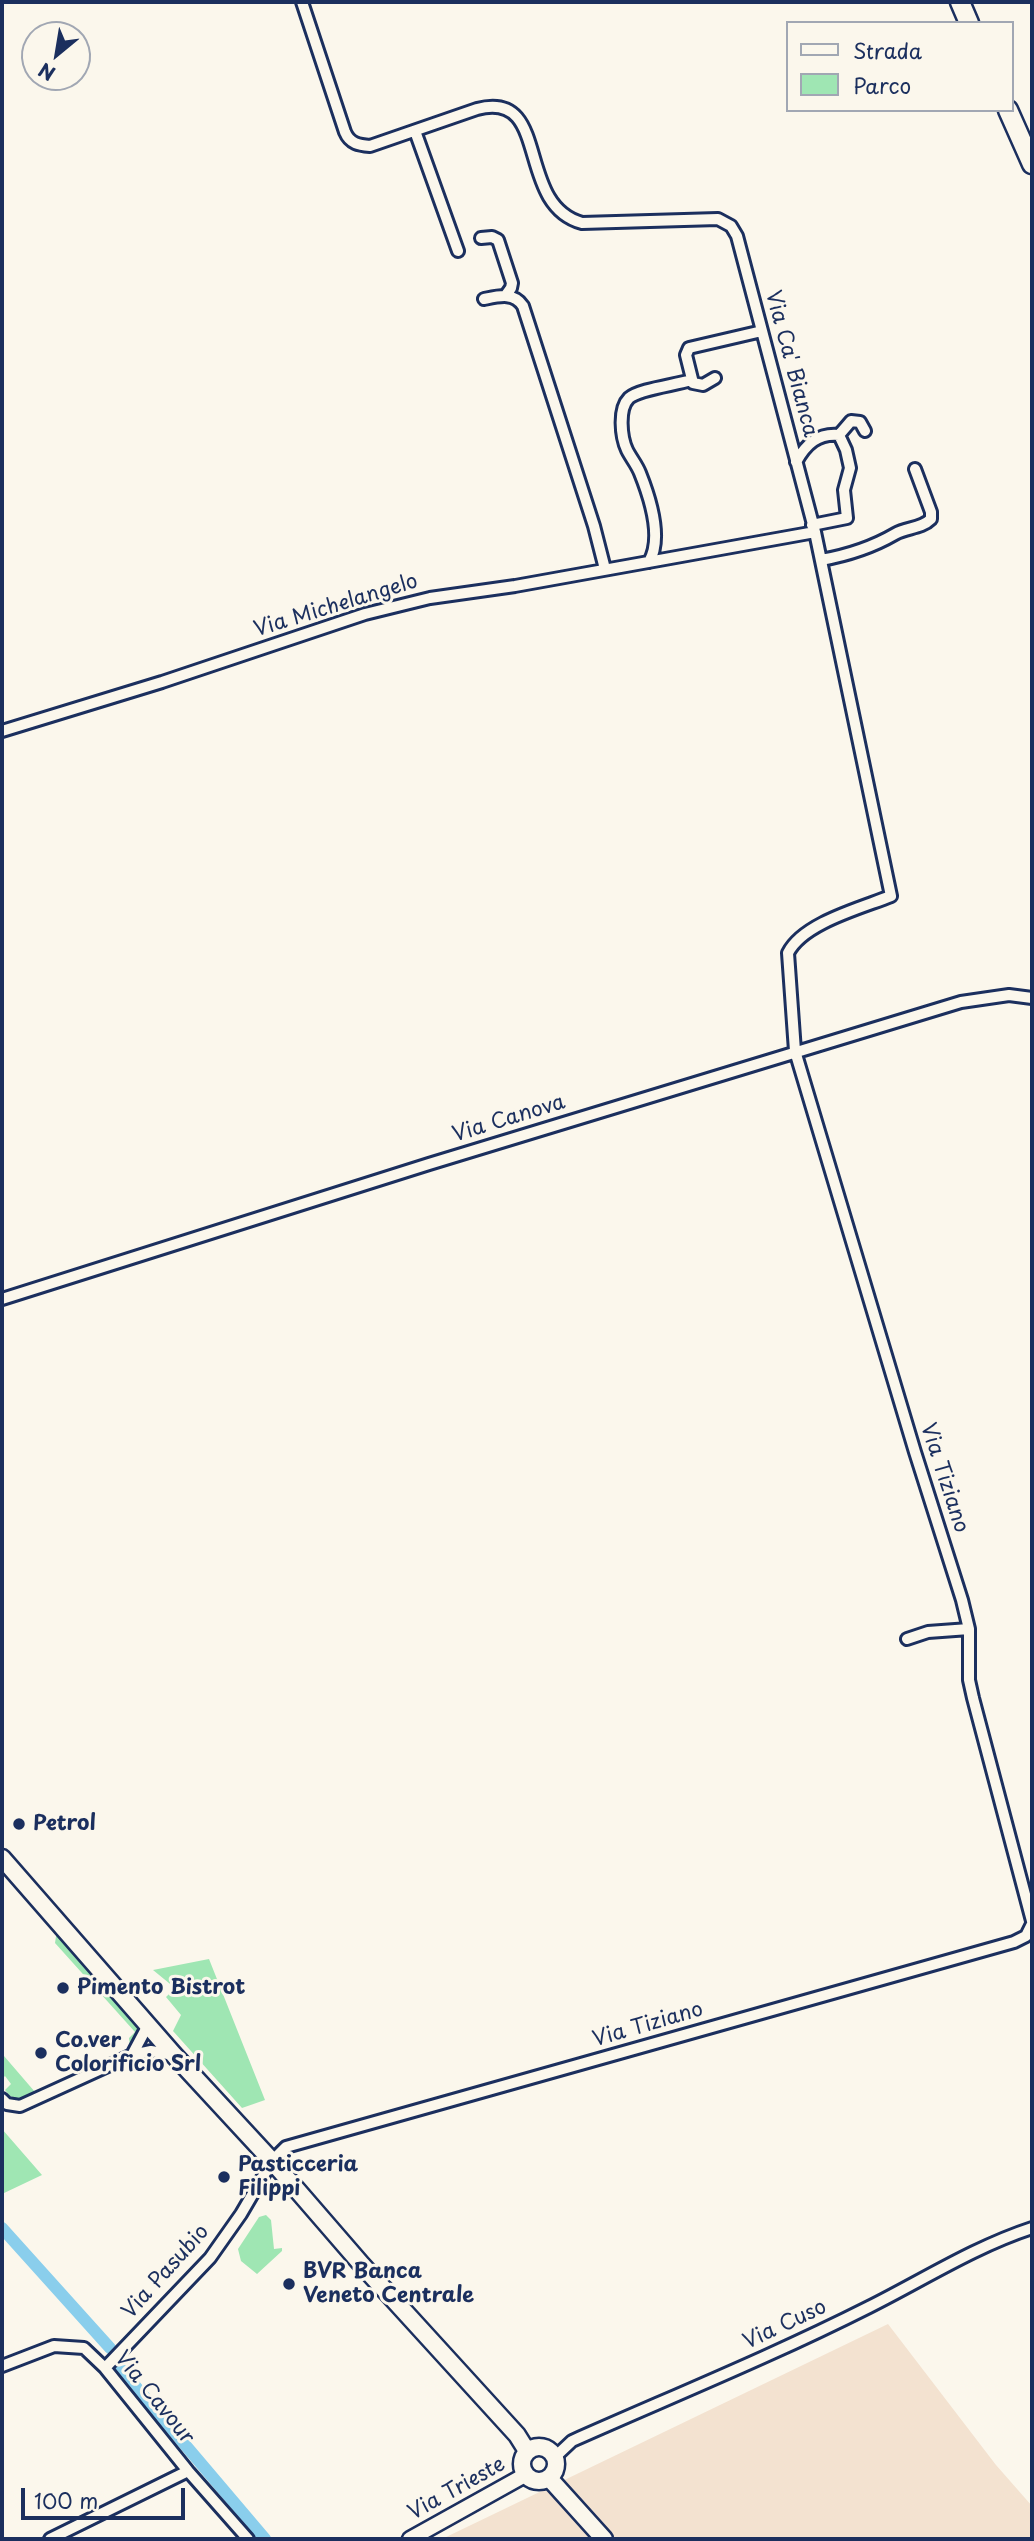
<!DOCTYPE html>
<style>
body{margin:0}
#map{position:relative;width:1034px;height:2541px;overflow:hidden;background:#fbf7ec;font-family:"Playpen Sans",sans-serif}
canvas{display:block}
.frame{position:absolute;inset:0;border:4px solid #1b2f5e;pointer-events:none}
.legend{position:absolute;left:786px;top:21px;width:228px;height:91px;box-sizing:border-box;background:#fbf7ec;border:2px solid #a1a7b3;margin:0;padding:9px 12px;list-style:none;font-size:21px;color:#1b2f5e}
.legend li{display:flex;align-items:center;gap:14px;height:35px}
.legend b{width:35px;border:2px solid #a1a7b3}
.north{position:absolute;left:21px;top:21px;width:70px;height:70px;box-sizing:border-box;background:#fbf7ec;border:2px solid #a1a7b3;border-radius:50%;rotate:210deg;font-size:19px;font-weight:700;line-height:28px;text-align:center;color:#1b2f5e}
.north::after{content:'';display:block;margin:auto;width:24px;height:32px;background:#1b2f5e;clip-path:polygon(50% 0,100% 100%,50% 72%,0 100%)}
.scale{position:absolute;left:21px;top:2488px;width:164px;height:32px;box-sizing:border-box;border:4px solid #1b2f5e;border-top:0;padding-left:9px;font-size:21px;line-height:24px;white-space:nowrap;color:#1b2f5e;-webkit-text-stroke:5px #fbf7ec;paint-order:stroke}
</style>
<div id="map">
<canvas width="1034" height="2541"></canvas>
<div class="frame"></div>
<ul class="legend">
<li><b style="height:9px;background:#fbf7ec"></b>Strada</li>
<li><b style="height:19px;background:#9fe6b3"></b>Parco</li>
</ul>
<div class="north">N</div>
<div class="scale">100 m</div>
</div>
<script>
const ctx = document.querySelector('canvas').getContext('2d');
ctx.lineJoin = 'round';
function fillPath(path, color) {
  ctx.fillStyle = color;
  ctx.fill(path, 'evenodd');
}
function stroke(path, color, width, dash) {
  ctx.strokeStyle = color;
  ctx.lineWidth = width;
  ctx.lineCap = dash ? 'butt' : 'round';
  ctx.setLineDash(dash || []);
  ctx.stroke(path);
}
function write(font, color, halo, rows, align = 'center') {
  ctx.font = font + ' "Playpen Sans",sans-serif';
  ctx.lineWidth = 6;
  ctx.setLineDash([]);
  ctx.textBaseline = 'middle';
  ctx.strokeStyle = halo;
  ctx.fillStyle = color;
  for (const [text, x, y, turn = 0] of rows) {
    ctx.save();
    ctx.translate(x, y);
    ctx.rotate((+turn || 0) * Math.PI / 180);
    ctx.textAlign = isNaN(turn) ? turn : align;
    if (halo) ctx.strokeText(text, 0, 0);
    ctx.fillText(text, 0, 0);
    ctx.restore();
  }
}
const built = new Path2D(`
 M888,2324L996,2465L1032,2506V2539H442Z`);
const green = new Path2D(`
 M57,1930L140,2024L139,2032L130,2046L129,2038L135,2032L55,1943Z
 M209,1959L265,2100L242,2108L173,2031L181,2015L166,1997L175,1988L153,1970Z
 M4,2056L35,2092L18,2099L10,2096L5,2090L11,2084L5,2076L2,2079V2058Z
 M2,2129L42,2175L2,2194Z
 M266,2215L271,2220L274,2249L282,2248V2251L257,2274L241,2261L238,2249L259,2217Z`);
const canal = new Path2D(`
 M2,2228L110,2348
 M119,2367L265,2539`);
const minor = new Path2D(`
 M302,2L345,132C350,144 359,145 370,146L477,109C552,89 514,204 582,223L718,219L731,226L737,236L815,532L891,896C861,908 803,923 788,953L795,1051L915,1452L962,1600L969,1629V1680L973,1698L1032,1921
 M415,131L458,251
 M481,238L492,237L498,240L512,283L511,288L506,295
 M484,299C499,296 514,292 523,306L594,526L605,569
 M715,378L703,385L693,383L686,355L689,348L762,331
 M796,462C806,444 818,433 839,435
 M812,525L847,518L844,490L850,468L846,450L839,435L851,421L860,422L865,431
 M821,560C849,555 871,548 895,534C907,527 921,529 931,519V512L915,469
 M649,562C663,538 650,498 640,473C637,465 631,458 627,450C621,437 618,409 629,398C639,389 676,385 691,380
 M2,731L162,682L365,614L430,598L515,586L815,532
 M2,1299L429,1164L961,1002L1009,995L1032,998
 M907,1639L928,1632L969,1629
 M132,2055L151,2051L174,2055
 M2,2099L7,2104L20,2106L132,2055L148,2025
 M2,2366L54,2346L84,2348L105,2368L188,2471L248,2539
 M105,2368L210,2258L241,2214L272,2161L286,2147L1014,1942L1026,1936L1032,1924
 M555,2457L572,2441C671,2397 772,2356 869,2307C923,2280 974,2247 1032,2228
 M50,2539L188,2471`);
const tertiary = new Path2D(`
 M410,2539L525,2475`);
const secondary = new Path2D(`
 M2,1858L174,2055L272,2161L362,2265L517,2435L527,2451
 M522 2464a17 17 0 1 1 34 0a17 17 0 1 1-34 0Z
 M549,2478L604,2539`);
const trunk = new Path2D(`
 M960,2L969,23
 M1008,110L1032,164`);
const markers = [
 [19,1824,7,"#1b2f5e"],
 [63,1988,7,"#1b2f5e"],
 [41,2053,7,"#1b2f5e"],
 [224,2177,7,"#1b2f5e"],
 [289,2284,7,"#1b2f5e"]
];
const streetNames = [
 ["Via Ca' Bianca",791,364,75],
 ["Via Michelangelo",336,606,-17],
 ["Via Canova",509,1119,-17],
 ["Via Tiziano",944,1478,72],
 ["Via Tiziano",648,2025,-16],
 ["Via Pasubio",166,2272,-48],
 ["Via Cuso",785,2325,-25],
 ["Via Cavour",154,2398,51],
 ["Via Trieste",457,2489,-29]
];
const poiNames = [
 ["Petrol",33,1824],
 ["Pimento Bistrot",77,1988],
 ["Co.ver",55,2041],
 ["Colorificio Srl",55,2065],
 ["Pasticceria",238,2165],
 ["Filippi",238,2189],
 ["BVR Banca",303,2272],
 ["Veneto Centrale",303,2296]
];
fillPath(built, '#f3e2d0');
fillPath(green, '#9fe6b3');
stroke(canal, '#8aceec', 12);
stroke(minor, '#1b2f5e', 16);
stroke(tertiary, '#1b2f5e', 19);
stroke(secondary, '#1b2f5e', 21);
stroke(trunk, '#1b2f5e', 23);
stroke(minor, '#fbf7ec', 10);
stroke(tertiary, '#fbf7ec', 14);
stroke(secondary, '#fbf7ec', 16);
stroke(trunk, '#fbf7ec', 18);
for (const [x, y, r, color] of markers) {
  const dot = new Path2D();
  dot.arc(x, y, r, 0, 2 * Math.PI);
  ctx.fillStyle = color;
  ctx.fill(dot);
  stroke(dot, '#fbf7ec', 2.5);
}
write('21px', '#1b2f5e', '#fbf7ec', streetNames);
write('bold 21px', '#1b2f5e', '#fbf7ec', poiNames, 'left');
</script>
